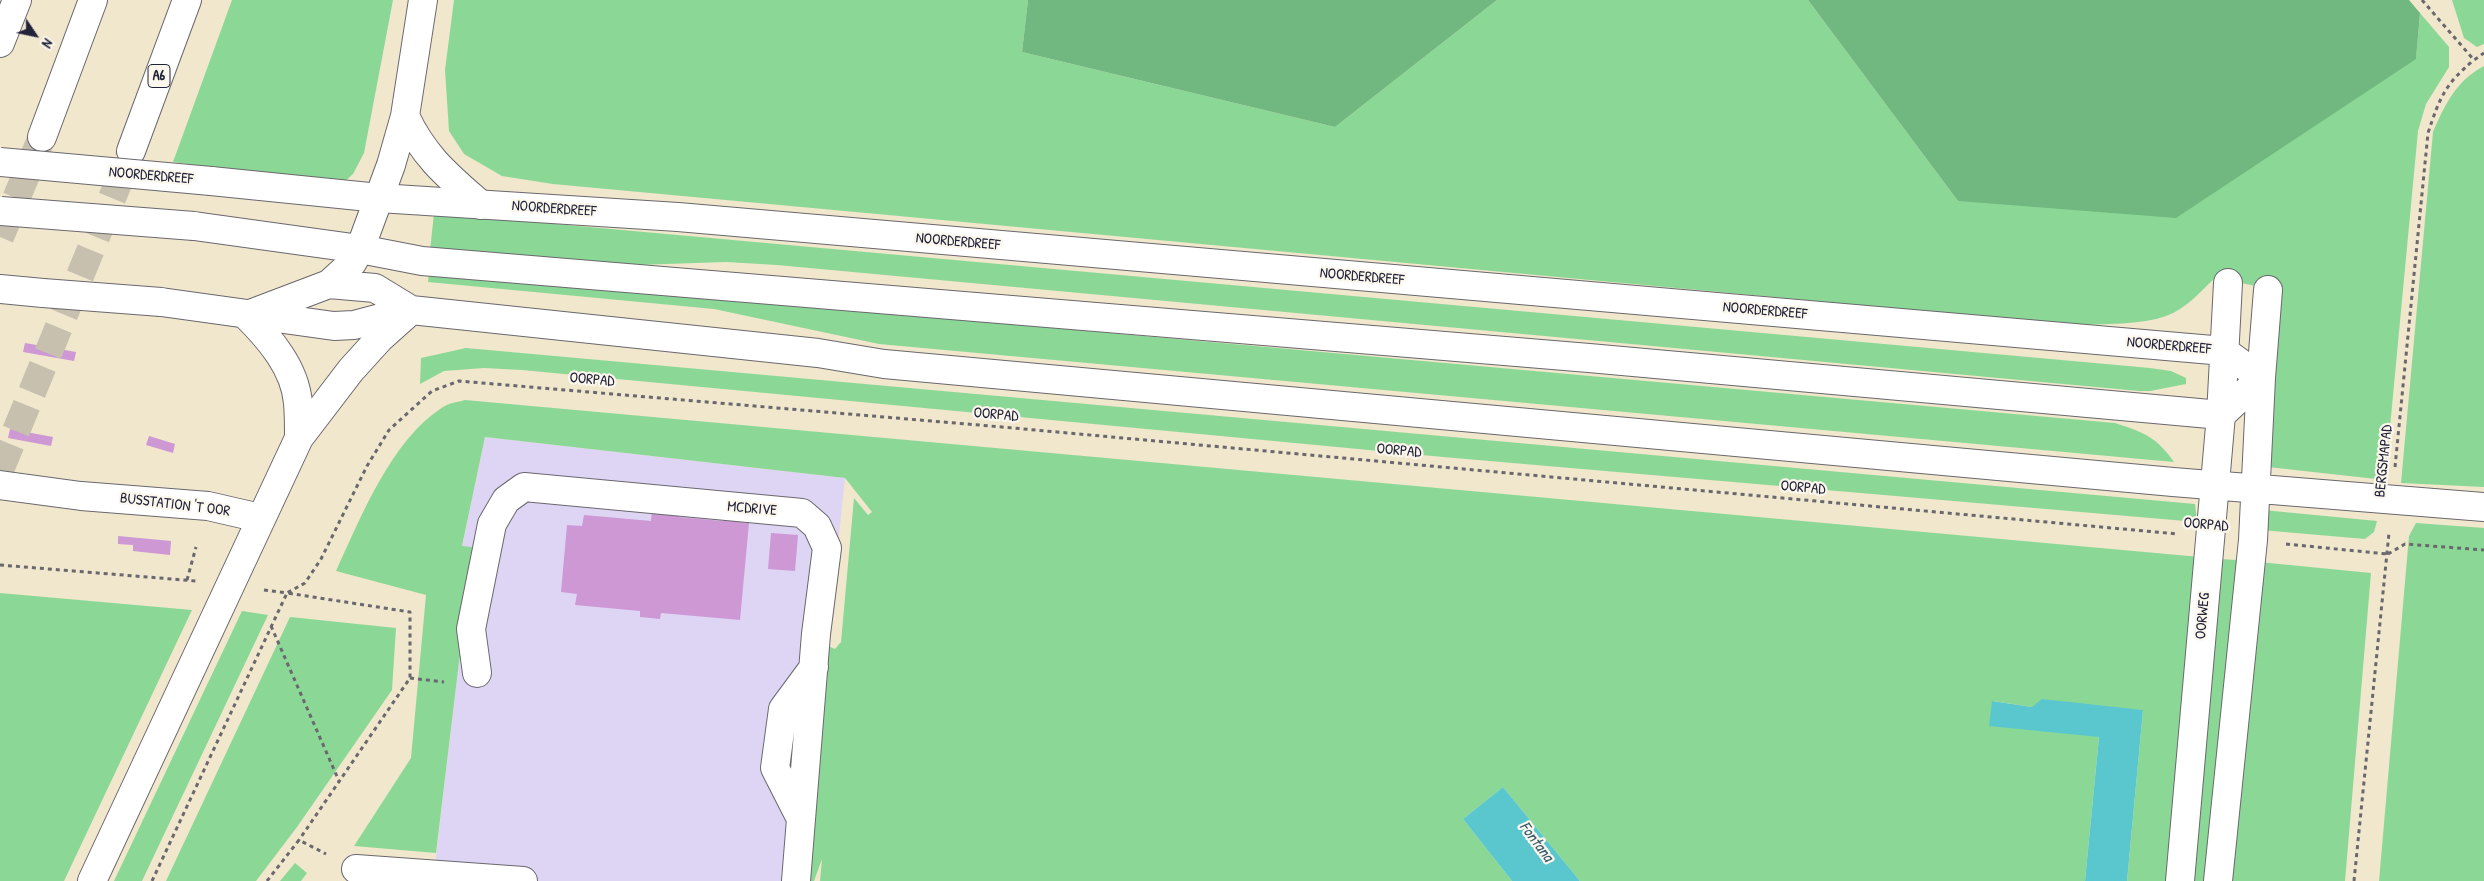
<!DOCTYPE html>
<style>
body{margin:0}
#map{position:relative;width:2484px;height:881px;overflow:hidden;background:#f0e7cc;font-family:"Patrick Hand",sans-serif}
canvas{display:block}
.north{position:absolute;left:10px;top:10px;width:50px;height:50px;-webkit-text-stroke:4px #fbf7ec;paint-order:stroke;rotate:124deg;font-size:14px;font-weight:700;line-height:20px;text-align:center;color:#22223b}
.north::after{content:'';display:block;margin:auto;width:18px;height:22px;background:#22223b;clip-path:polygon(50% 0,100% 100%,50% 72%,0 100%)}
</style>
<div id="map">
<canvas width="2484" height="881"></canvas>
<div class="north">N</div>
</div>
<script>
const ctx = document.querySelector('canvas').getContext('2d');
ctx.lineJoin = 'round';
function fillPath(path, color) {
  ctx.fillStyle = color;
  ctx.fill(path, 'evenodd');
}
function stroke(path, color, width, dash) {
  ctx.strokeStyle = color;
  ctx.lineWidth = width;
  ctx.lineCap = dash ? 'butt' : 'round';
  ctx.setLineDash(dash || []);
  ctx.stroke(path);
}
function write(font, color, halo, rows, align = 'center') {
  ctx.font = font + ' "Patrick Hand",sans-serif';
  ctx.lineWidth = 4.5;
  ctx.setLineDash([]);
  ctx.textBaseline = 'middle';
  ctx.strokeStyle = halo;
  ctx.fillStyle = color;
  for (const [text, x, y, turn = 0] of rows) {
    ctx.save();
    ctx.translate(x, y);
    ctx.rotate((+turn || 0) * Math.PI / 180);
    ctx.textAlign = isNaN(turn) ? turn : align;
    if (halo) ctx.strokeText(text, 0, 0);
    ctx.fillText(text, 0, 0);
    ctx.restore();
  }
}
const built = new Path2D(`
 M485,437L845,478L802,881H433L459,662L481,549L462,547Z`);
const green = new Path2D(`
 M232,0H393L364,153L353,174L342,184L173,162Z
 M454,0H1028L1022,52L1335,127L1497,0H1808L1958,201L2416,59L2420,13L2449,47V67L2426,104L2418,131L2385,480L2268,467L2282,291L2215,278C2200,292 2186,309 2166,316C2142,325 2102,324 2076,325L553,184L502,176L464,154L449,131L445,70Z
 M2452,0H2484V44L2477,47L2464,38Z
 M2484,66V487L2401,483L2433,132C2445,104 2457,80 2484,66Z
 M434,213L2150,368L2171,371L2186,378V384L2150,391H2139L777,265L726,262L605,266L430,251Z
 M429,272L2115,423C2143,432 2157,437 2174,462L879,344L714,309L428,282Z
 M466,348L2195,504L2197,522L1443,457L522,370L484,368L444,371L420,384L421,358Z
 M465,400L2200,557L2171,881H2127L2143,710L2032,707L1993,701L2099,737L2085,881H1580L1503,787L1463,819L1512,881H820L822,859L814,881H802L826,645L835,649L841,642L854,498L868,515L872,512L845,478L485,437L462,546L481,548L459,662L436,853L354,846L411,758L426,595L336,571C361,517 391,440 443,407C449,403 458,402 465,400Z
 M2263,510L2377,521L2374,532L2365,539L2261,530Z
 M2416,523L2484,528V881H2379L2409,536Z
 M2221,559L2237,560L2209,881H2192Z
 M2259,562L2371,573L2345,881H2230Z
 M0,593L192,610L64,881H0Z
 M242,611L268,615L142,881H114Z
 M290,617L396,628L392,690L297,827L256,881H166Z
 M295,863L307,873L301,881H280Z`);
const forest = new Path2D(`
 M1028,0H1497L1335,127L1022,52Z
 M1808,0H2409L2420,13L2416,59L2176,218L1958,201Z`);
const water = new Path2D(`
 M2042,699L2143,710L2127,881H2085L2099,737L1989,726L1992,701L2032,707Z
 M1503,787L1580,881H1512L1463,819Z`);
const building = new Path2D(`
 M25,343L76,352L74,361L23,352Z
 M10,429L53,437L51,446L8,438Z
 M149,436L175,444L173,453L146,445Z
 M652,509L680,511L679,517L723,521V515L739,516V522L749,523L740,620L661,613L660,619L640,617V611L575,605L577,594L561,592L567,525L582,526L584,515L651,521Z
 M771,533L798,535L795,571L768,569Z
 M118,536L171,541L170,555L133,551V545L118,544Z`);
const highwayTunnel = new Path2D(`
 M0,237L42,137
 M0,470L131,152`);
const path = new Path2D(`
 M2422,0L2474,60L2484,53
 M2395,467L2428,133C2440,97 2445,84 2474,60
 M2286,544L2387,554
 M2388,554L2405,544L2484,550
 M0,565L196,581
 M187,580L196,547
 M264,590L287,593L305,583L321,559L367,466L389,430L432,391L459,381L1002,427L2178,534
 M271,626L339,781
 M410,678L444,682
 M152,881L287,593L410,612V678L299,840
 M267,881L299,840L326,854
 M2354,881L2389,533`);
const minor = new Path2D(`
 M379,198L678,217L2224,351L2261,378
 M329,284L375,288L411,310
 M0,289L43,293
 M161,302L334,326L354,325L411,310L818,353L884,364L2173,482L2484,507
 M250,314L329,284L352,263L360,249L422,261L1589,358L2221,415L2261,378
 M246,315C270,339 295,368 298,403C299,414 299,426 299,438
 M0,485L81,496L208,506L260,518
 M477,673L471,629L492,524L506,500L524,487L802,513L817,526L827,548L816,634L796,881
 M801,819L775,768L783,709L814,667
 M356,869L523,881
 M92,881L299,438L351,370L380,338L408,313
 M2180,881L2221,415L2228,283
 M2218,881L2253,540L2261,378L2268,290`);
const major = new Path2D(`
 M211,181L379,198
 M194,226L360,249`);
const highway = new Path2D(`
 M0,43L17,0
 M405,116C424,157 448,176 481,205
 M42,137L93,0
 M131,151L187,0
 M360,249L391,165L405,116L423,0`);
const minorBridge = new Path2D(`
 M43,293L161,302`);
const majorBridge = new Path2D(`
 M0,162L211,181
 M1,211L194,226`);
const shields = [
 [159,76,22]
];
const shieldNames = [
 ["A6",159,76]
];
const streetNames = [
 ["NOORDERDREEF",151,176,5],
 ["NOORDERDREEF",554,209,4],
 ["NOORDERDREEF",958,242,5],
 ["NOORDERDREEF",1362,277,5],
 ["NOORDERDREEF",1765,311,5],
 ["NOORDERDREEF",2169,346,5],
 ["OORPAD",592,380,5],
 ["OORPAD",996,415,5],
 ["OORPAD",1399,451,5],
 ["BERGSMAPAD",2384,461,-84],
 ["OORPAD",1803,488,5],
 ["BUSSTATION 'T OOR",175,505,7],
 ["MCDRIVE",752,509,5],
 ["OORPAD",2206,525,5],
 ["OORWEG",2203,616,-85]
];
const waterNames = [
 ["Fontana",1536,842,53]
];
fillPath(built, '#ded5f5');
fillPath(green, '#8bd896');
fillPath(forest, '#70b87f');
fillPath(water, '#5ac7ce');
fillPath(building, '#cd98d4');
stroke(highwayTunnel, '#c7c0af', 28, [28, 14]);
stroke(minor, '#6a676e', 30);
stroke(major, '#6a676e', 30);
stroke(highway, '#6a676e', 30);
stroke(path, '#6a676e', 3, [4, 4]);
stroke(minor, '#fff', 28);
stroke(major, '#fff', 28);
stroke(highway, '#fff', 28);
stroke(minorBridge, '#6a676e', 30, []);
stroke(majorBridge, '#6a676e', 30, []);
stroke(minorBridge, '#fff', 28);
stroke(majorBridge, '#fff', 28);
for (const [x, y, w] of shields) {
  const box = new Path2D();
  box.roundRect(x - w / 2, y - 11.5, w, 23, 4);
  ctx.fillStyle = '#fbf7ec';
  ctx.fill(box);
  stroke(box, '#22223b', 1);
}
write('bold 14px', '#22223b', null, shieldNames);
write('15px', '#22223b', '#fbf7ec', streetNames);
write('italic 16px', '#365c6e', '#fbf7ec', waterNames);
</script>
